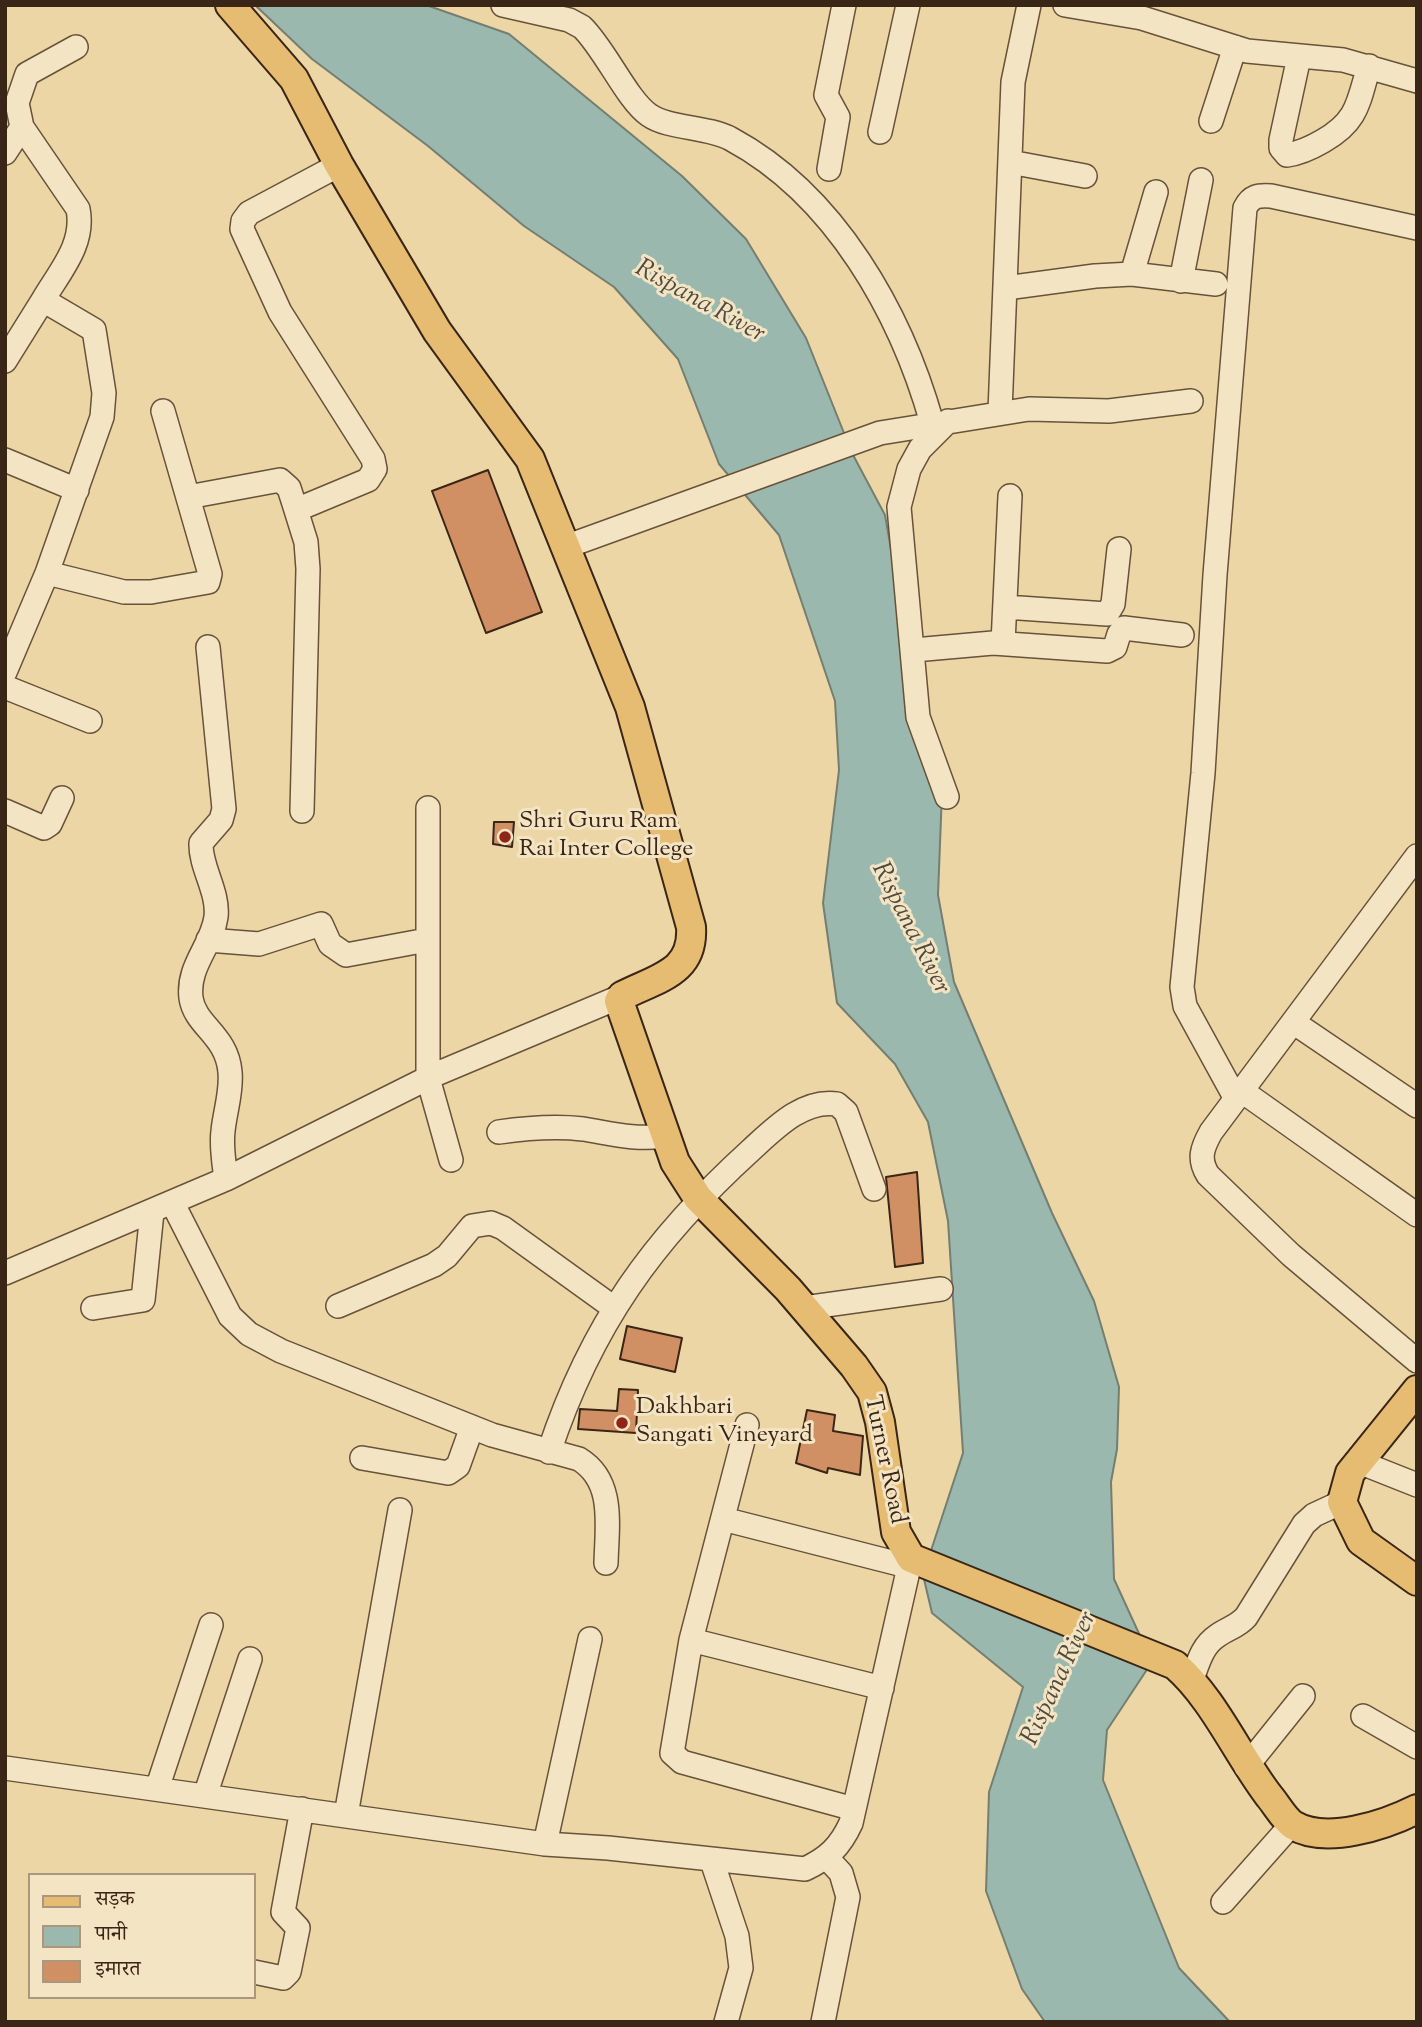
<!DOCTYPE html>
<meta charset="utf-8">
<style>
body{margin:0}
#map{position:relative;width:1422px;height:2027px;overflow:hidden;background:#edd6a5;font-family:"Sorts Mill Goudy","Noto Serif Devanagari",serif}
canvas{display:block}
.frame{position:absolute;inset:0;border:7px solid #3a2616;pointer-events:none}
.legend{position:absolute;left:28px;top:1873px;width:228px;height:126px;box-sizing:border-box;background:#f3e4c4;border:2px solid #a9987e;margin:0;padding:9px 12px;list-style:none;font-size:21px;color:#3a2616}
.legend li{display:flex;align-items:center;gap:14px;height:35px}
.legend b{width:35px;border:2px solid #a9987e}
</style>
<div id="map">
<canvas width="1422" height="2027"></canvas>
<div class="frame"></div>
<ul class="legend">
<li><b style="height:9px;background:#e6bb72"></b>सड़क</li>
<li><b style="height:19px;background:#9ab8ad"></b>पानी</li>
<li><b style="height:19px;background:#d18f64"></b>इमारत</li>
</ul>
</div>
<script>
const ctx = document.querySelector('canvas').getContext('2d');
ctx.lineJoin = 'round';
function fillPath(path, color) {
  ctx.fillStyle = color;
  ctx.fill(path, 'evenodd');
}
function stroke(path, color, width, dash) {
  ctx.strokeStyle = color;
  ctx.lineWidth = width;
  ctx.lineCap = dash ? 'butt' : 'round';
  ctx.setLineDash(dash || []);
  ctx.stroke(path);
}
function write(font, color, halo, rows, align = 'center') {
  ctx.font = font + ' "Sorts Mill Goudy",serif';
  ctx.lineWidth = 6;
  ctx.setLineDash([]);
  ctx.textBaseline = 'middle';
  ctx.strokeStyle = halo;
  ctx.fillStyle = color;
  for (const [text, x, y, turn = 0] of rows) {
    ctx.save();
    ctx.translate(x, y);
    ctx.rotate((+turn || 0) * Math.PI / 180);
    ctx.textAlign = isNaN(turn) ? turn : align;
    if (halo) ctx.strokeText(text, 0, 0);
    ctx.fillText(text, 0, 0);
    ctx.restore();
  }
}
const water = new Path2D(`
 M255,5H426L509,34L682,176L746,239L806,338L852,453L885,515L909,652L942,792L938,895L954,982L1052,1213L1094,1301L1119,1387L1117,1449L1111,1482L1114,1579L1152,1662L1107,1730L1103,1780L1179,1968L1230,2022H1045L1022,1989L986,1891L989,1792L1023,1687L932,1613L923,1575L963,1453L948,1221L928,1122L895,1064L837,1003L823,903L839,770L835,701L779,535L719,464L678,359L614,287L524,226L428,146L312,59Z`);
const building = new Path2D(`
 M488,470L542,612L486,633L432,491Z
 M494,822H514L512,847L493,844Z
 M917,1172L923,1263L895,1267L886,1177Z
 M627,1326L682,1338L675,1372L620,1359Z
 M619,1389L638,1390L636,1433L578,1429L580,1409L617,1411Z
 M807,1410L835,1415L833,1431L863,1436L860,1475L828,1468L827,1473L796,1463Z`);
const minor = new Path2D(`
 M503,5L569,20L582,27C605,49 627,100 649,115C669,129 707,126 731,139C835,195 901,313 932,423
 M1065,5L1142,18L1247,51L1343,60L1417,81
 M1299,57L1281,140V148L1287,155C1301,153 1311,148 1323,141C1358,121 1358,103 1369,66
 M1211,121L1235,47
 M22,127L78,209C85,244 60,271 43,300
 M880,132L908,5
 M5,153L22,127L17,103L27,74L76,47
 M1010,162L1085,176
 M829,169L838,117L826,95L844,5
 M1132,274L1156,192
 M1181,281L1201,180
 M1006,288L1095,276L1132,274L1216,284
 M5,361L43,300L94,330L104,393L102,417L47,573L5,672
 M1000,412L1013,82L1029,5
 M5,460L77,490
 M188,497L280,480L289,488L296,510
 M565,547L880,433L1029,409L1109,411L1191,401
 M47,573L124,592H151L208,582L210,574L163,411
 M1005,607L1107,614L1113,604L1119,549
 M1003,643L1010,496
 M208,647L224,809L221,820L201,843C200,867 219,892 216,917C212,946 187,966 191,998C195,1026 227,1035 230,1072C232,1092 225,1111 223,1131C221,1147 224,1163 226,1179
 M914,650L993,643L1107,651L1115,647L1119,634L1124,628L1182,635
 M5,687L90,721
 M947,797L918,717L899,507L909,469L920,449L948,421
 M428,808V1078L451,1160
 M5,811L44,828L50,824L62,798
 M302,811L308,569L306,542L296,510L368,480L375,469L373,459L280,312L242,229L243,221L249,213L339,165
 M1417,856L1211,1132C1202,1148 1198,1159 1208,1175L1291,1255L1417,1361
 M208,940L259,944L321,924L330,944L346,955L427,940
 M1293,1022L1417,1106
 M1242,1091L1417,1215
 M1236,1099L1185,1006L1182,987L1203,773L1215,575L1245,208C1251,196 1258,195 1271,196L1417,228
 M499,1132C527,1128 556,1126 583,1129C614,1134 634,1140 666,1136
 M172,1202L230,1316L249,1334L281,1351L492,1435L579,1459C615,1481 607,1525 606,1563
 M5,1273L226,1179L434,1075L622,996
 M338,1306L434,1265L447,1256L472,1226L491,1223L503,1228L614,1308
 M93,1308L143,1300L152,1212
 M804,1308L941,1289
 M747,1425L691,1640L672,1753L682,1762L854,1809
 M549,1452C591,1325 653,1239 751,1150C775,1128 803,1099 837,1104L846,1112L874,1189
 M362,1458L448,1473L458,1466L472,1427
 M1359,1462L1417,1485
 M723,1519L911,1567
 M691,1640L882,1688
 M1192,1679C1198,1663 1202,1646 1217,1636C1228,1628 1237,1627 1246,1617L1304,1524L1314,1515L1342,1502
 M1363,1716L1417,1747
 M1246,1767L1303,1696
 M5,1768L545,1844L608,1848L805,1869C828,1858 840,1847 851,1823L911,1558
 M157,1789L211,1625
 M205,1796L250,1659
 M346,1815L400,1510
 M545,1844L590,1639
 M712,1861L737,1936L741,1968L726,2022
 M1223,1902L1292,1824
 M254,1972L283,1978L289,1972L298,1928L283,1912L302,1809
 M823,2022L848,1897L841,1873L827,1858`);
const major = new Path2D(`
 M230,5L294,79L339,165L437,331L530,459L630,707L691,927C694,973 657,978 622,996L619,1001L675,1162L698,1198L788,1289L854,1366L872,1392L880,1422L896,1532L911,1558L1175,1665C1214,1699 1237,1754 1269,1796C1276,1804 1284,1819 1293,1825C1326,1845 1385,1825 1417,1809
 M1417,1390L1350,1473L1342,1502L1361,1541L1417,1581`);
const markers = [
 [505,837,7,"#8f2418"],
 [622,1423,7,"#8f2418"]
];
const poiNames = [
 ["Shri Guru Ram",519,823],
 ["Rai Inter College",519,851],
 ["Dakhbari",636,1409],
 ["Sangati Vineyard",636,1437]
];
const streetNames = [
 ["Turner Road",883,1460,78]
];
const waterNames = [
 ["Rispana River",699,303,29],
 ["Rispana River",909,929,63],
 ["Rispana River",1061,1679,-65]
];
fillPath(water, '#9ab8ad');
stroke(water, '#747e71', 2);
fillPath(building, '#d18f64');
stroke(building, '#3a2616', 2);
stroke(minor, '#67523a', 26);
stroke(major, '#3a2616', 32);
stroke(minor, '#f3e4c4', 23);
stroke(major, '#e6bb72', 28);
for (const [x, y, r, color] of markers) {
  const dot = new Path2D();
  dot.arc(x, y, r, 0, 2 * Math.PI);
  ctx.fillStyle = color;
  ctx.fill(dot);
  stroke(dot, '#f3e4c4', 2.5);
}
write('24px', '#3a2616', '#f3e4c4', poiNames, 'left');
write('24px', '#3a2616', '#f3e4c4', streetNames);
write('italic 26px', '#524a3c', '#f3e4c4', waterNames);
</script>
